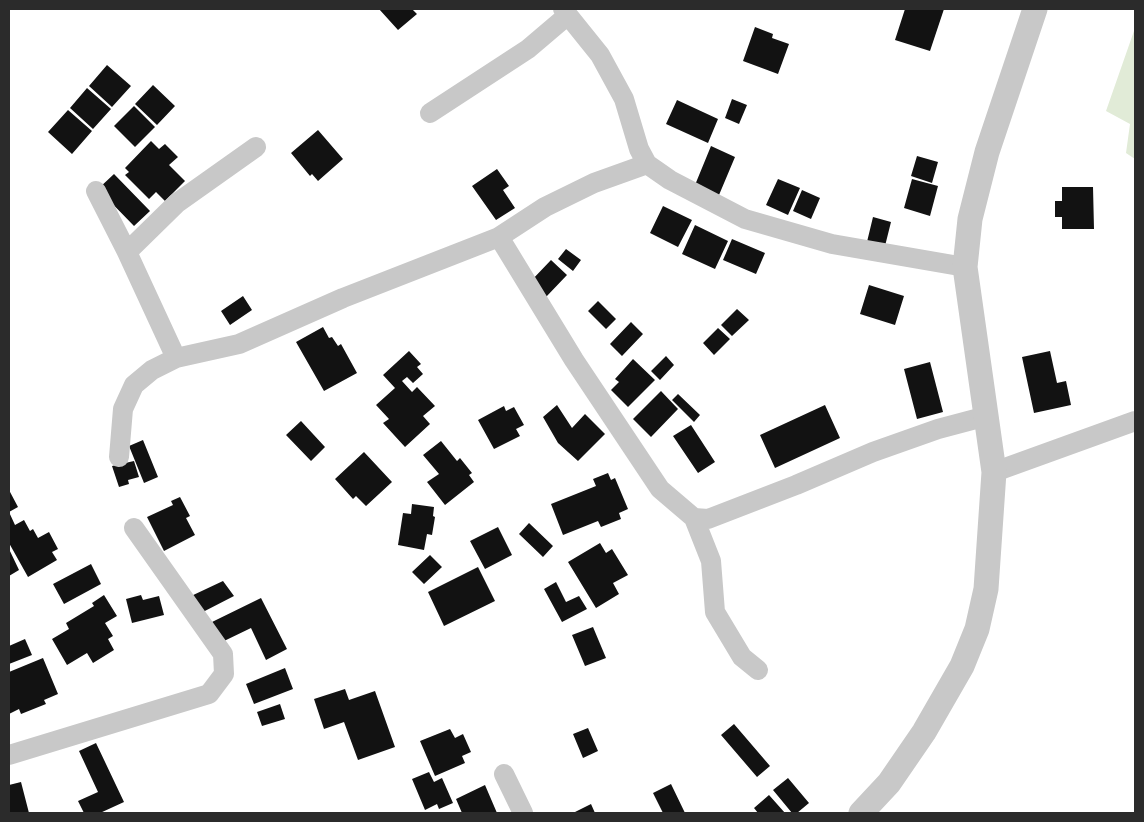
<!DOCTYPE html>
<style>
body{margin:0}
#map{position:relative;width:1144px;height:822px;overflow:hidden;background:#fff;font-family:Manrope,sans-serif}
canvas{display:block}
.frame{position:absolute;inset:0;border:10px solid #2b2b2b;pointer-events:none}
</style>
<div id="map">
<canvas width="1144" height="822"></canvas>
<div class="frame"></div>
</div>
<script>
const ctx = document.querySelector('canvas').getContext('2d');
ctx.lineJoin = 'round';
function fillPath(path, color) {
  ctx.fillStyle = color;
  ctx.fill(path, 'evenodd');
}
function stroke(path, color, width, dash) {
  ctx.strokeStyle = color;
  ctx.lineWidth = width;
  ctx.lineCap = dash ? 'butt' : 'round';
  ctx.setLineDash(dash || []);
  ctx.stroke(path);
}
const green = new Path2D(`
 M1135,28V159L1126,153L1130,124L1106,111Z`);
const building = new Path2D(`
 M379,9H412L417,14L398,30Z
 M905,9H944L930,51L895,40Z
 M755,27L773,34L772,38L789,44L778,74L743,61Z
 M107,65L131,86L112,107L89,86Z
 M153,85L175,106L157,125L135,104Z
 M87,88L111,109L93,129L70,108Z
 M732,99L747,105L739,124L725,118Z
 M677,100L718,119L708,143L666,124Z
 M134,106L155,127L135,147L114,126Z
 M68,110L92,131L72,154L48,132Z
 M318,130L343,159L318,181L312,174L310,176L291,153Z
 M151,141L159,149L165,144L178,157L169,165L185,181L165,201L156,192L149,199L125,175L129,172L125,168Z
 M711,146L735,157L719,195L695,185Z
 M917,156L938,162L932,183L911,176Z
 M497,169L509,186L503,190L515,208L496,220L472,186Z
 M114,174L150,211L134,226L98,189Z
 M778,179L800,188L788,215L766,205Z
 M912,179L938,186L930,216L904,208Z
 M1062,187H1093L1094,229H1062V217H1055V201H1062Z
 M802,190L820,198L811,219L793,211Z
 M663,206L692,220L678,247L650,233Z
 M873,217L891,222L884,250L866,246Z
 M695,225L728,241L715,269L682,254Z
 M732,239L765,253L756,274L723,260Z
 M566,249L581,260L573,271L558,259Z
 M551,260L567,275L546,297L530,282Z
 M869,285L904,296L895,325L860,314Z
 M243,296L252,310L230,325L221,311Z
 M598,301L616,319L606,329L588,311Z
 M737,309L749,320L732,336L721,325Z
 M631,322L643,334L622,356L610,344Z
 M323,327L329,338L332,337L338,346L341,344L357,373L324,391L296,342Z
 M718,328L730,339L714,355L703,343Z
 M409,351L421,364L417,367L423,374L413,383L407,377L402,381L412,392L417,387L435,406L423,416L430,424L405,447L383,423L389,419L376,405L395,388L383,375Z
 M1050,351L1057,383L1066,381L1071,405L1034,413L1022,357Z
 M666,356L674,365L660,380L651,371Z
 M633,359L655,380L628,407L611,390L619,382L615,379Z
 M930,362L943,412L917,419L904,369Z
 M661,391L678,409L651,437L633,419Z
 M678,394L700,415L694,422L672,400Z
 M557,405L572,428L585,414L605,434L578,461L558,443L543,417Z
 M825,405L840,438L775,468L760,435Z
 M504,406L506,411L514,407L524,425L516,429L520,436L494,449L478,420Z
 M301,421L325,447L311,461L286,435Z
 M691,425L715,462L698,473L673,436Z
 M143,440L158,477L144,483L129,446Z
 M441,441L457,461L460,458L472,473L469,475L474,482L445,505L427,482L439,474L423,455Z
 M364,452L392,482L366,506L356,496L353,499L335,479Z
 M134,461L139,477L128,480L129,484L119,487L112,466Z
 M608,473L611,480L615,478L628,509L619,513L621,519L601,527L598,521L563,535L551,504L596,486L593,479Z
 M9,490L18,507L9,512Z
 M180,497L190,516L186,518L195,535L164,551L147,517L173,505L171,501Z
 M412,504L434,507L433,516L435,517L432,535L427,534L424,550L398,545L403,513L411,514Z
 M9,512L15,525L24,520L30,531L33,529L38,538L49,532L58,549L52,552L57,560L28,577L9,543Z
 M529,523L553,546L543,557L519,534Z
 M498,527L512,555L485,569L470,541Z
 M600,543L606,553L612,549L628,575L613,583L619,594L596,608L568,562Z
 M9,549L19,570L9,576Z
 M430,555L442,567L424,584L412,572Z
 M91,564L101,584L64,604L53,584Z
 M478,567L495,601L444,626L428,592Z
 M223,581L234,596L199,614L189,597Z
 M556,582L566,602L579,596L587,609L562,622L544,589Z
 M104,595L117,616L105,623L113,636L108,639L114,650L93,663L87,653L67,665L52,639L69,629L66,623L94,606L92,603Z
 M141,595L143,600L159,596L164,615L132,623L126,599Z
 M261,598L287,649L266,660L251,628L222,642L212,622Z
 M593,627L606,658L585,666L572,635Z
 M25,639L32,655L9,664V646Z
 M43,658L58,694L44,700L46,704L21,714L19,709L9,714V672Z
 M285,668L293,689L254,704L246,684Z
 M345,689L349,700L375,691L395,747L358,760L344,722L324,729L314,699Z
 M280,704L285,719L262,726L257,712Z
 M734,724L770,766L757,777L721,735Z
 M588,728L598,751L583,758L573,734Z
 M450,729L455,738L463,734L471,752L462,756L465,763L435,776L420,741Z
 M96,743L124,802L100,813H84L78,801L98,792L79,751Z
 M429,772L434,782L442,778L453,803L439,809L437,804L425,810L412,779Z
 M788,778L809,803L797,813H792L773,790Z
 M21,782L29,813H9V785Z
 M671,784L685,813H663L653,793Z
 M485,785L497,813H462L456,799Z
 M769,795L785,813H758L754,808Z
 M591,804L595,813H573Z`);
const minor = new Path2D(`
 M563,9L600,55L624,99L639,149L647,164L670,180L745,219L832,244L965,267
 M430,113L528,49L568,15
 M96,191L127,252L176,358
 M499,237L574,360L660,489L694,518L708,519L796,485L873,452L938,429L987,416
 M127,252L177,203L256,147
 M119,457L123,409L134,385L152,370L176,358L239,344L343,298L499,237L545,207L594,183L647,164
 M994,472L1135,421
 M694,518L711,561L715,612L742,657L758,670
 M9,755L209,694L224,674L223,654L134,528
 M504,774L523,813`);
const tertiary = new Path2D(`
 M861,813L889,783L924,732L962,666L977,629L986,589L994,472L965,267L970,219L987,152L1035,9`);
fillPath(green, '#e1ebd7');
fillPath(building, '#121212');
stroke(minor, '#c8c8c8', 20);
stroke(tertiary, '#c8c8c8', 25);
</script>
